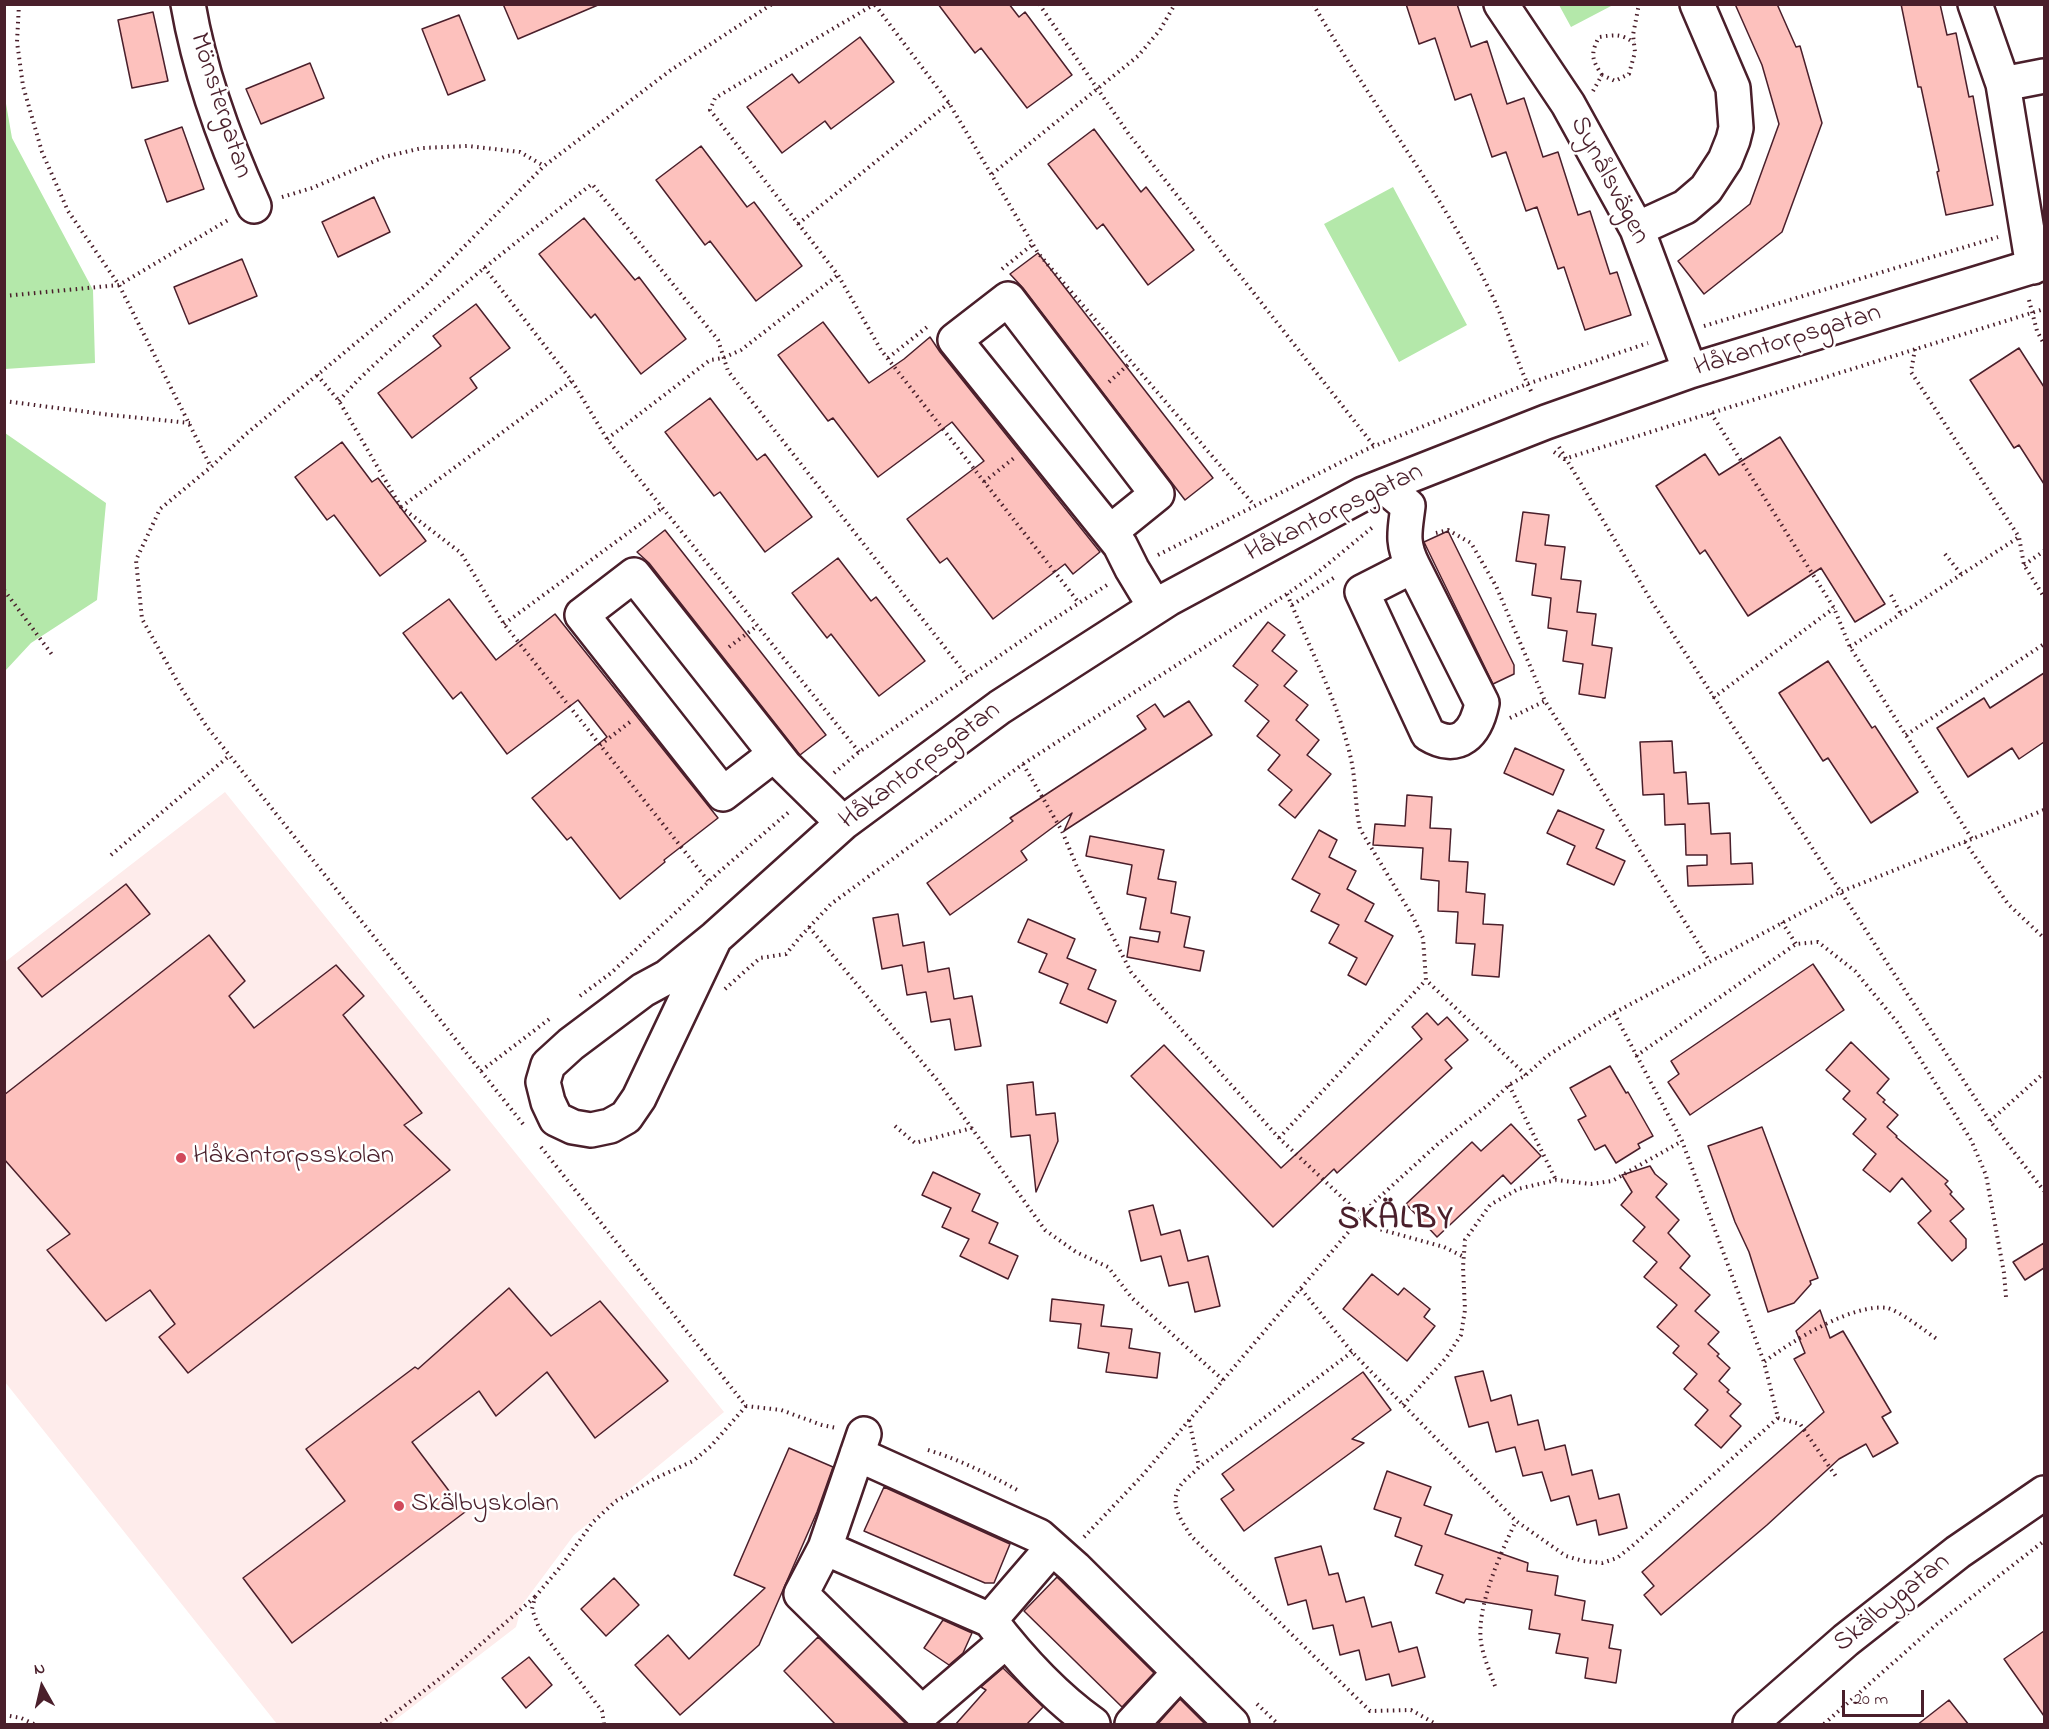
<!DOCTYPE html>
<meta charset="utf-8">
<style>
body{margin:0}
#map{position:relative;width:2049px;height:1729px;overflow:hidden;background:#fff;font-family:"Indie Flower",sans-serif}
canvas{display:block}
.frame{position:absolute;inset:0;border:6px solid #4a1f2b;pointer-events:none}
.north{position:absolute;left:12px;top:1657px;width:60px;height:60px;-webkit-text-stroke:4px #fff;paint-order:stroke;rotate:352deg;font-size:16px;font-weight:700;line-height:24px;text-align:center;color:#4a1f2b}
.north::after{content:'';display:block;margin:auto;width:21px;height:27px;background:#4a1f2b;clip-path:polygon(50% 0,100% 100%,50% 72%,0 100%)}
.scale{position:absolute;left:1842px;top:1690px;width:82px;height:27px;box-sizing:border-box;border:3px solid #4a1f2b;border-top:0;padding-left:8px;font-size:18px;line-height:21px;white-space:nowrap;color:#4a1f2b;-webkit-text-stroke:4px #fff;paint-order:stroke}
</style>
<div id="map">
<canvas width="2049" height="1729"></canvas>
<div class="frame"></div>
<div class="north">N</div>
<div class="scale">20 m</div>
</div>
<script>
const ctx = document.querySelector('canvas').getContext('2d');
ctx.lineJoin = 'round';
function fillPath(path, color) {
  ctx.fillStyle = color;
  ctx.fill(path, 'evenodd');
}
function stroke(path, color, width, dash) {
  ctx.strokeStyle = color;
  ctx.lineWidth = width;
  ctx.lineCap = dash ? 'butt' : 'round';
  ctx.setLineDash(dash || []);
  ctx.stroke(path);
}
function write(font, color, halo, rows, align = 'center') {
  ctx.font = font + ' "Indie Flower",sans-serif';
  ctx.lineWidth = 5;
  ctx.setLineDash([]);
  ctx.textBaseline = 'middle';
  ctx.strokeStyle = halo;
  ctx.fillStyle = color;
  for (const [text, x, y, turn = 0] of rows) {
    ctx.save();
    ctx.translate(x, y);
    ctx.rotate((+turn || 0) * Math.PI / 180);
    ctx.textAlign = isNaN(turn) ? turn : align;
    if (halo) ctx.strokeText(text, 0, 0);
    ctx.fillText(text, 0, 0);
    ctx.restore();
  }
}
const built = new Path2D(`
 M225,792L724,1412L574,1535L522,1605L516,1627L390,1724H277L5,1382V962Z`);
const green = new Path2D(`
 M1559,5H1613L1571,27Z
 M5,98L12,138L93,290L95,363L5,369Z
 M1393,187L1467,325L1399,362L1324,224Z
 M5,433L106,503L97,600L31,643L5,671Z`);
const building = new Path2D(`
 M503,4H598V5L518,39Z
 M938,4H1009L1019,17L1025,12L1072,75L1027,108L981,48L975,53Z
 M1406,4H1457L1471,47L1487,41L1507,104L1524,98L1543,157L1558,152L1578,215L1590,211L1610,274L1617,272L1631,315L1585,330L1564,267L1558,269L1537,207L1526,211L1506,152L1492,157L1471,94L1455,100L1435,38L1419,44Z
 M1735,4H1777L1796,47L1800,46L1822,123L1782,232L1704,294L1678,261L1750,204L1779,124L1762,65Z
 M1901,4H1940L1947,35L1956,33L1969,97L1973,96L1993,205L1946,215L1937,172L1939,171L1921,87H1918Z
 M153,12L168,81L132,88L118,20Z
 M459,15L485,80L448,95L422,29Z
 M860,37L894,82L831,129L825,121L782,153L747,107L792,74L799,83Z
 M310,63L324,98L261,124L246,89Z
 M182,127L204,189L167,202L145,140Z
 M1094,129L1141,192L1146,187L1194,250L1148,285L1103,224L1097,229L1048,164Z
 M701,146L747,207L754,202L802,266L756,301L710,241L705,245L656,180Z
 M374,197L390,232L338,257L322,222Z
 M584,218L635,280L639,277L686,339L641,374L595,314L591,318L539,254Z
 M1038,253L1213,478L1185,500L1023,288L1010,274Z
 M242,259L257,296L189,324L174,287Z
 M476,304L510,348L470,378L477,388L412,438L378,393L441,346L433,336Z
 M823,322L869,383L904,359L930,337L940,352L1100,552L1073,574L1065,564L993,619L947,558L940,563L907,519L984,461L952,422L878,477L833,418L828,421L778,355Z
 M2019,348L2044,387V484L2019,445L2014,448L1970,380Z
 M710,398L757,460L765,454L812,517L765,552L720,492L714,496L665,432Z
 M1780,437L1885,604L1855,622L1821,568L1748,616L1705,550L1700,554L1656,486L1705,454L1719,475Z
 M342,442L372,482L378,478L426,541L380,576L334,515L327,520L295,477Z
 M1523,512L1549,515L1545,545L1565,547L1561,579L1581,581L1577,612L1596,614L1592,645L1612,648L1605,698L1579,694L1583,664L1563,661L1567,631L1548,628L1551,598L1532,595L1536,564L1516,561Z
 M665,530L826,735L800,755L649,563L637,552Z
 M1448,531L1514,665V674L1493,684L1424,542Z
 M838,558L871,601L876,597L925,661L879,696L831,634L827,638L792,593Z
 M449,599L496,660L555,614L718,818L664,860L665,862L620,899L571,837L567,840L532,798L607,737L578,700L507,754L461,692L453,699L403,633Z
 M1268,622L1285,635L1272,651L1297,671L1284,686L1308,705L1296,720L1319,740L1307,755L1331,774L1295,818L1279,805L1292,790L1268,770L1280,755L1257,736L1269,721L1245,701L1258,685L1233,666Z
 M1828,661L1872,728L1875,726L1918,792L1871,823L1828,758L1823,761L1779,693Z
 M2044,673V742L2019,759L2012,748L1968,777L1937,728L1984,698L1990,708Z
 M1189,701L1212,735L1064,831L1072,813L1021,851L1027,860L950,915L927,883L1013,821L1010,818L1146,729L1137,716L1155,704L1164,717Z
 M1672,741L1674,773L1686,772L1688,804L1709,803L1711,834L1730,833L1731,864L1752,863L1753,884L1688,886L1687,866L1707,865V855H1686L1685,824L1665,825L1664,794L1643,795L1640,742Z
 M1515,748L1564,770L1553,795L1504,773Z
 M1407,795L1432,797L1430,828L1451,829L1449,861L1468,862L1466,892L1485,894L1483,924L1503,925L1499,977L1472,975L1475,944L1456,943L1458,912L1438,911L1439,881L1421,879L1423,848L1373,845L1375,824L1405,826Z
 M1558,810L1604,830L1596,848L1625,861L1614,885L1567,864L1575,846L1547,833Z
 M1319,830L1337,840L1329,857L1356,871L1347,889L1374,904L1365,921L1393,936L1366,985L1348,975L1357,958L1329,943L1339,925L1311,911L1320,894L1292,879Z
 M1090,836L1164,850L1158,879L1176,882L1171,913L1190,917L1184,947L1204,951L1200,971L1127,957L1130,937L1158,942L1160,932L1140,929L1146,898L1127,894L1132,865L1086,856Z
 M126,884L150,914L42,997L18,968Z
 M898,914L903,946L924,942L928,972L949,968L954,999L972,996L981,1046L955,1050L950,1019L931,1022L926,992L907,995L902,965L882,969L873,918Z
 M1028,919L1075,939L1067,958L1096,970L1088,989L1116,1001L1107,1023L1060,1003L1068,984L1039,972L1047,954L1018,942Z
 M209,935L245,981L229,996L254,1028L336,965L364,996L343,1015L422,1113L404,1125L450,1170L188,1373L159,1337L175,1324L150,1290L106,1321L47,1250L70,1234L4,1159V1095Z
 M1813,964L1844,1010L1690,1115L1668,1082L1679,1074L1671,1061Z
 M1427,1013L1438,1025L1447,1017L1468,1040L1445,1060L1452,1068L1337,1173L1334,1169L1273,1227L1131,1076L1164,1045L1281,1168L1422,1039L1412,1027Z
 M1851,1042L1889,1079L1877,1093L1885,1100L1883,1102L1898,1115L1887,1127L1897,1136L1896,1137L1948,1181L1945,1184L1952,1192L1950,1194L1964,1209L1950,1221L1966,1239V1248L1952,1261L1918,1223L1931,1211L1902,1178L1890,1192L1863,1170L1876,1154L1853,1134L1866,1119L1843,1099L1850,1091L1826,1070Z
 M1610,1066L1626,1093L1628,1092L1653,1136L1638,1144L1640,1148L1616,1163L1605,1145L1595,1150L1578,1120L1586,1116L1570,1088Z
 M1033,1082L1036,1115L1055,1113L1058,1141L1036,1192L1030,1135L1011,1137L1007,1085Z
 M1511,1124L1541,1156L1511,1184L1503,1175L1437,1237L1406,1204L1472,1142L1481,1151Z
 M1762,1127L1818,1278L1810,1281L1811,1284L1794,1303L1768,1312L1749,1252L1735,1222L1708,1146Z
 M1650,1166L1655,1174L1667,1184L1656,1197L1679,1220L1668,1233L1690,1256L1680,1268L1710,1295L1695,1311L1719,1332L1708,1344L1719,1354L1717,1356L1730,1368L1719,1381L1729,1390L1727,1392L1741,1404L1730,1416L1741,1426L1721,1448L1695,1425L1708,1410L1684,1389L1697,1374L1673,1353L1679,1346L1657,1327L1677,1305L1644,1277L1657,1262L1633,1241L1645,1227L1621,1205L1632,1192L1622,1175Z
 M933,1172L980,1194L972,1211L998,1223L989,1243L1018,1256L1008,1279L960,1256L969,1239L942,1227L951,1208L922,1195Z
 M1153,1205L1161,1235L1180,1230L1188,1261L1208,1256L1220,1306L1195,1312L1188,1282L1169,1286L1161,1256L1141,1261L1129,1211Z
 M2044,1243V1268L2025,1280L2013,1262Z
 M1372,1274L1398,1295L1404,1288L1430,1309L1424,1317L1435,1326L1407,1361L1343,1309Z
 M509,1288L551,1336L600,1301L668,1381L595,1438L547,1372L496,1416L479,1391L412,1442L465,1512L292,1643L243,1578L345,1501L306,1449L415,1367L418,1369Z
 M1052,1299L1104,1305L1101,1326L1132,1329L1129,1348L1160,1353L1157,1378L1106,1372L1109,1353L1078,1348L1081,1324L1050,1321Z
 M1820,1310L1830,1338L1843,1331L1891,1412L1882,1417L1898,1443L1873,1457L1866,1444L1839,1459L1767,1525L1661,1615L1644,1595L1654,1586L1642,1572L1824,1412L1794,1359L1805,1353L1796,1331Z
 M1483,1371L1491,1401L1511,1395L1518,1425L1538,1420L1545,1450L1565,1445L1572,1475L1592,1470L1599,1499L1619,1494L1627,1528L1599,1535L1596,1520L1577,1525L1569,1496L1551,1501L1542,1472L1523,1476L1515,1447L1496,1452L1488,1422L1469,1427L1455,1377Z
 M1363,1372L1391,1410L1352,1439L1364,1443L1244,1531L1221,1499L1234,1490L1222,1474Z
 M789,1448L833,1467L817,1512L759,1645L680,1715L635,1665L668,1635L689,1659L765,1588L734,1575Z
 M1387,1471L1431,1487L1424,1505L1452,1515L1445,1534L1528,1563L1527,1571L1558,1576L1555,1595L1585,1601L1582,1620L1613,1625L1609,1648L1621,1650L1616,1683L1585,1678L1588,1658L1556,1653L1560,1634L1529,1629L1532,1610L1466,1599L1464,1603L1436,1593L1443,1575L1415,1565L1422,1546L1395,1536L1401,1518L1374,1509Z
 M884,1487L1010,1544L994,1583H985L864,1531Z
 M1321,1546L1329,1575L1338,1573L1346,1602L1364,1597L1372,1627L1391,1622L1399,1652L1417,1647L1425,1677L1392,1686L1389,1674L1366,1680L1359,1650L1340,1655L1333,1625L1313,1629L1306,1600L1288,1605L1275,1558Z
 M1057,1577L1154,1673L1122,1707L1024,1611Z
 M614,1578L639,1605L606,1636L581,1609Z
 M943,1620L972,1633L963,1653L949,1665L924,1648Z
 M2044,1631V1716L2004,1659Z
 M818,1637L907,1725H836L784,1671Z
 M529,1657L552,1685L526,1708L502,1678Z
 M1003,1668L1043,1707L1026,1725H955L986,1690L981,1687Z
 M1180,1699L1206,1725H1157Z
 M1949,1700L1969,1725H1917Z`);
const path = new Path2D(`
 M19,4L17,42L23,86L42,152L68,211L119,285L211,467
 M875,4L715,98L710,110L838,275L881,350L1079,603
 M1039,4L1128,133L1374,446
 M1313,4C1370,102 1441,192 1491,293C1507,326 1516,362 1533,395
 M875,5L949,103L1038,253L1254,505
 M1602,75C1592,60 1590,54 1599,37C1614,35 1621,33 1634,43
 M1593,91L1602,75L1615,81L1629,74L1635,52L1633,35L1639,4
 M992,174L1138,56L1160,30L1175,4
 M282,197L312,188L384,157L422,148L468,146L520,152L544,166
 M798,224L949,103
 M484,267L572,381L607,439L859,752
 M1002,269L1033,244
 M4,296L119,285L228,220
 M2029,300L2037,331L2044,344
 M1704,326L1998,237
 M1915,349L1911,372L2019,537L2024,565L2044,597
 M888,358L927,327
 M317,375L339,401L401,507L461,553L504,624L709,882
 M1109,382L1131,362
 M4,401L111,415L190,423
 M339,401C360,376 384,356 408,334C466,280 529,232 592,184L718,340L728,371L968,677
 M1711,413L1834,608L1850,647L1972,839
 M607,439L710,360L723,358L741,350L838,275
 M1559,447L1652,602L1990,1121L2044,1191
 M1554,452L1564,459L2044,309
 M984,482L1014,458
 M401,507L572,381
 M1436,533L1448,530L1471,543L1496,586L1545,701L1709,960
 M1945,554L1961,574
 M1158,555L1365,450L1527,384L1648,343
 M2024,565L2044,551
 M4,590L53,656
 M1287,594C1310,649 1338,701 1351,759C1356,782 1355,806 1360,829L1413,917L1423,938L1426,980L1526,1075
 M1891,595L1901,614
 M1292,605L1335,577
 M504,624L662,508
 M729,647L757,626
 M1850,647L2019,537
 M1713,698L1834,608
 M1510,718L1545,701
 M1906,735L2044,644
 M600,745L630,722
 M1023,764L1062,831L1077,867L1131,972L1152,997L1279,1138L1362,1216L1379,1229L1444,1247L1464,1257
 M834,773L859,752L1040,628L1107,585
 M1965,842L2008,904L2044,938
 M111,855L229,756
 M1782,922L1796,944
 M809,927L937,1080L1045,1230L1076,1252L1108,1267L1132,1298L1223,1380
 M725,989L760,958L786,954L800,937L831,904L1023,764L1287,594L1317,573L1374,526
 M580,996L611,973L719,872L790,811
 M1614,1013L1682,1141L1764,1362
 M1636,1056L1796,944L1818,942L1855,971L1897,1022L1971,1140L1986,1175L2004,1273L2006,1297
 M481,1071L552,1017
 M1509,1085L1556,1180
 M1990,1121L2044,1073
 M523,1124L207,727L181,688L142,619L136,560L160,509L211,467L246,434L426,285L544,166L671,70L772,4
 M895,1126L915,1143L972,1128
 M1279,1138L1426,980
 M541,1147L746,1406L781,1410L822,1425L836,1428
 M1301,1289L1352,1352L1516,1521L1566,1556L1583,1561L1602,1563L1617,1558L1631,1547L1778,1418L1764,1362C1790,1342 1853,1303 1887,1308C1898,1310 1927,1332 1938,1340
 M1352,1352L1199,1467C1193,1474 1183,1480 1179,1488C1169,1505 1183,1523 1191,1536L1370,1711L1411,1710L1436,1724
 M1403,1405L1446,1358L1461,1335L1465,1310L1463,1267L1465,1240L1490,1205L1518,1189L1556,1180L1591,1184L1612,1181L1682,1141
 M1778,1418L1800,1424L1837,1478
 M1189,1420L1199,1467
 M928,1450C961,1460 990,1475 1019,1491
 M1084,1537L1141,1477L1373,1203L1439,1143L1487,1106L1509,1085L1526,1075L1547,1056L1614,1013L1840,892L2044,810
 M1495,1686C1490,1672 1483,1656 1481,1642C1476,1607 1501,1552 1516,1521
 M1257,1704L1278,1724
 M4,1715L21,1718L34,1724
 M381,1724L451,1670L535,1597
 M604,1724L602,1711L539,1628L532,1609L535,1597L562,1565L593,1522L616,1501L656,1478L693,1461L711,1446L746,1406
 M1824,1724L1937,1624L2044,1541`);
const minor = new Path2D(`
 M188,4C200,74 225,142 254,206
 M1501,4L1568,104L1637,229L1690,371
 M1975,4L2003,84L2033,267
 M2003,84L2044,76
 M1637,229L1685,207L1706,189L1725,160L1733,140L1736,128L1733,88L1697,4
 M1384,486L1408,506C1405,531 1401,542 1413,566L1482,703C1476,733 1459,753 1428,734L1362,592L1413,566
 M1110,532L1157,494L1008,299L955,340L1120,545L1132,569L1155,607
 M775,754L723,794L582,615L634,575L785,766L843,823
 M715,938L639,1098L626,1117L610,1126L591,1130L573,1127L556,1119L548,1102L543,1082L548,1065L571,1044L643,990L667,977L715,938L843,823L1000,707L1168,599L1363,494L1546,422L1690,371L2044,263
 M857,1454L1039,1536L1075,1568L1232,1724
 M825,1548L864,1434
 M990,1620L1052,1548
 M1006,1641L922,1713L801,1594L825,1548L990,1620C1019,1658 1054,1696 1093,1724
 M1132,1724L1180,1672
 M1750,1724L1846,1640L1958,1552L2044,1493`);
const markers = [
 [181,1158,6,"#d1495b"],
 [399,1506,6,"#d1495b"]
];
const streetNames = [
 ["Mönstergatan",219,106,72],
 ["Synålsvägen",1608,181,62],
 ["Håkantorpsgatan",1788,342,-17],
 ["Håkantorpsgatan",1335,514,-26],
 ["Håkantorpsgatan",921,767,-37],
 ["Skälbygatan",1893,1604,-39]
];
const poiNames = [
 ["Håkantorpsskolan",193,1158],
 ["Skälbyskolan",411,1506]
];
const districtNames = [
 ["SKÄLBY",1396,1222]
];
fillPath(built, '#feeceb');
fillPath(green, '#b4e8aa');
fillPath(building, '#fdc1bd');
stroke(building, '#4a1f2b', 1.5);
stroke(minor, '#4a1f2b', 38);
stroke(path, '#4a1f2b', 4, [1.5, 4.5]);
stroke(minor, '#fff', 33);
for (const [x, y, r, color] of markers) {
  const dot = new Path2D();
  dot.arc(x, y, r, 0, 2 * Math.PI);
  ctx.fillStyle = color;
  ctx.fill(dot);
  stroke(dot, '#fff', 2);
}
write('27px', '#4a1f2b', '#fff', streetNames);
write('27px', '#4a1f2b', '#fff', poiNames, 'left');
ctx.letterSpacing = '1.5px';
write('bold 33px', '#4a1f2b', '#fff', districtNames);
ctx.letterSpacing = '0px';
</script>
